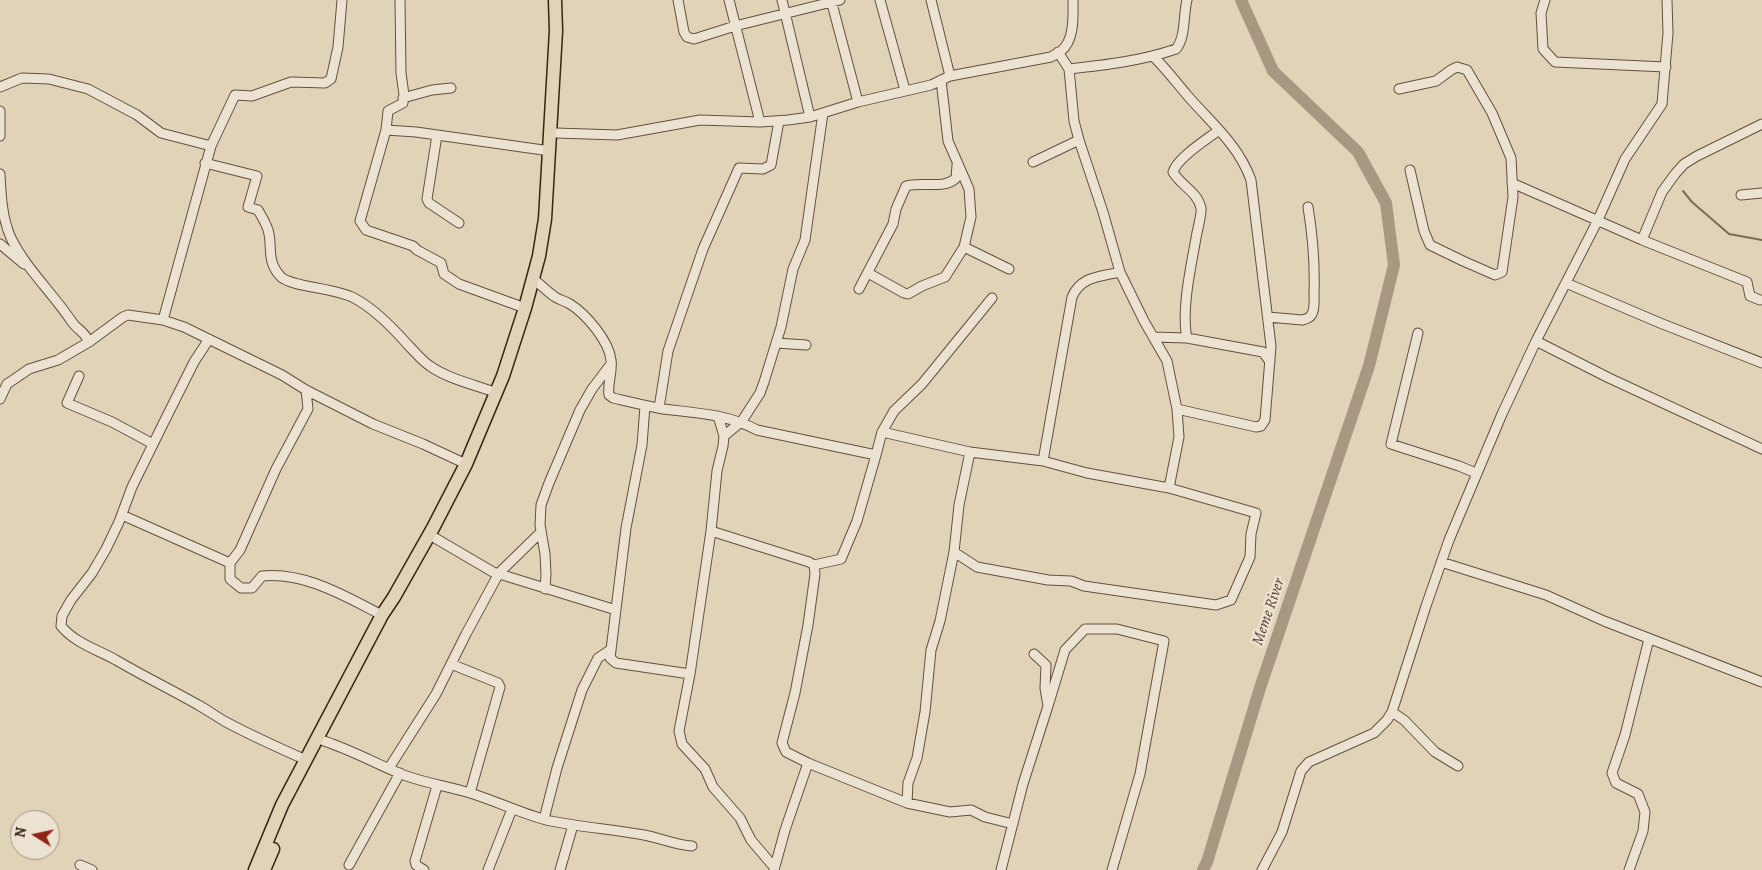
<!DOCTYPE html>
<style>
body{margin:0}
#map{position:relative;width:1762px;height:870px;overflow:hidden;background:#e1d3b8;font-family:Alegreya,serif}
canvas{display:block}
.north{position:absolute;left:10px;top:810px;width:50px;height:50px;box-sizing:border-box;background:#ece2d1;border:1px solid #a59686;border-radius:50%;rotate:280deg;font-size:14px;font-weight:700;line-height:20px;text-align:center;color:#3a2416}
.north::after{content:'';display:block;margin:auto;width:18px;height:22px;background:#8f2418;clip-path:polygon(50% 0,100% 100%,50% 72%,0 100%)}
</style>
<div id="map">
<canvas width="1762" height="870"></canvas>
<div class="north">N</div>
</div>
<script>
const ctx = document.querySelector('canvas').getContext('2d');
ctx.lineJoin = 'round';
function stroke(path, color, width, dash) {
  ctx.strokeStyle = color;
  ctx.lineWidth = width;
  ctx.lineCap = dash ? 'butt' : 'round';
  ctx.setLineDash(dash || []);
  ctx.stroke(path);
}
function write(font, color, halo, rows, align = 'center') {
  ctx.font = font + ' Alegreya,serif';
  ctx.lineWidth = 5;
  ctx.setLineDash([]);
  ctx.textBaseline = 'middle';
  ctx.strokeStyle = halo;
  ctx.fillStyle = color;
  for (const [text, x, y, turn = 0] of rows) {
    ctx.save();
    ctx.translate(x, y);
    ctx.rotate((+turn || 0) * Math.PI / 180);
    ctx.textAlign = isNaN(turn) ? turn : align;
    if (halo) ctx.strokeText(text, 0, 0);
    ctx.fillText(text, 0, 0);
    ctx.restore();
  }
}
const stream = new Path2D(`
 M1683,191L1692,202L1729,234L1762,240`);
const river = new Path2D(`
 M1203,870L1207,862L1260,688L1369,366L1394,265L1386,203L1358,152L1273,71L1241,0`);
const street = new Path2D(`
 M678,0L684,32L687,37L694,39L735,26L840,0
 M729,0L760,122
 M782,0L810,117
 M831,0L858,102
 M880,0L905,90
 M931,0L950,76
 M1545,0L1541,13L1543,49L1555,62L1666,67
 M1058,52L1069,69L1074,121L1079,140L1103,212L1120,272L1144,321L1167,361L1177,409L1179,437L1169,488
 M1154,57C1166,69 1176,82 1187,95C1211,123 1238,144 1251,180L1271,346L1265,420L1261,426L1256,427L1177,409
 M1069,69C1105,65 1141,61 1176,49C1186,37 1183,15 1187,0
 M0,87L22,78L49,79L88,89L137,115L161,133L211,146L163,320
 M1399,89L1436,81L1451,70L1457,67L1467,70L1492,113L1511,158L1513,197L1502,272L1495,275L1463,261L1430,245L1424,231L1410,170
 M403,98L432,90L451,88
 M0,111V136
 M386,130L388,111L403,103L404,95L401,73L400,0
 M556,133L617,135L700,120L760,122L788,120L810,117L858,102L931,85L950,76L1051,57C1054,55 1058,53 1061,51C1075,40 1073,15 1073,0
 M437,135L427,199L429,203L459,223
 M211,146L235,95L252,96L291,82L325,83L331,79L338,47L342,0
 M1033,162L1079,140
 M205,163L257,176L248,207L258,210C262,217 268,226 269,234C272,251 267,262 281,277C292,287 336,288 354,298C373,308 394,329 408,345C415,352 422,361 430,366C448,379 476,385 497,393
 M0,174C1,195 2,218 11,238C26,269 53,293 72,322C78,331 83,329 89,342
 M1512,183L1642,240L1747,282L1750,296L1760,300
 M1741,195L1762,193
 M1642,240L1662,192L1675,174L1684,164L1697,156L1762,124
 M0,244L24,264
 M964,247L1009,269
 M868,273L904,293L908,294L922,286L945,277L964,247L971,217L969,189L948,141L941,80
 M537,282C543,287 549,293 555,297C560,300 565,301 570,304C586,314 609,341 611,360C613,372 607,383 609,395L613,398C630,402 646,406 663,409C695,413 728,414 757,430L876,455L882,432L894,411L922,384L992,298
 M1566,283L1660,323L1762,363
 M859,289L893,224L896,209L906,186C922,181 944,190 956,178L957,165
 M525,308L459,284L444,274L441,263L417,250L413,246L366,230L360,221L386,130L416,132L550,151
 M1268,317L1302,320C1307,319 1310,318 1312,314C1315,308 1314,300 1314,294C1315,265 1313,237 1308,207
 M1418,333L1391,444L1459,466L1476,473
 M1153,337L1187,338L1263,352L1270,362
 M1187,338C1181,310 1191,267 1196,238C1197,231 1202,214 1201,208C1197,191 1181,186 1173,172C1177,158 1206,140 1219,130
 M209,339L194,362L163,424L132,487L119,522L106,549L92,573L71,600L62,616L61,626C75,643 96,649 116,660C143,676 172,690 200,706C209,711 217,717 226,722C252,736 279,748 306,760
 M1536,341L1609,378L1762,449
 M776,343L806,345
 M79,376L67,403L112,422L153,444
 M306,390L308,409L276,469L240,550L230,563V579L241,588H252L262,576C306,572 344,596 382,615
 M0,399L7,384L16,378L29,369L58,360L89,342L123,317L128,315L163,320L184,327L282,375L306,390L373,424L423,444L466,464
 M645,406L642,445L626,528L610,658L616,663L690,674
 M659,408L668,351L703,249L739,168L763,169L771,165L779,121
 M718,416L724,436L723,446L717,471L711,531L690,674L679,731L682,744L705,769L713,787L740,818L751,840L774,867
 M882,432L970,452L1043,461L1087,473L1169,488L1256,513L1251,534L1250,557L1231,600L1216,605L1084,586L1071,581L1048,580L977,567L954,552
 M724,436L742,421L760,393L764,382L781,327L793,269L805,240L823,113
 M1043,461L1072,297C1081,276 1100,277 1120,272
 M122,515L230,563
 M711,531L809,562L814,565L841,559L857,521L876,455
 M435,538L493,572L616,610
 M1441,562L1546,595L1604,621L1762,682
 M814,565L815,574L808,625L795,693L782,743L786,752L808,763L907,803L950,812L971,810L985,817L1013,824
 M545,589L546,574L545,554L540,525L541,505L549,483L580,410L592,389L611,364
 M451,664L498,683L500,687L470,793
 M1048,706L1065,650L1085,629H1117L1164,641L1140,774L1112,870
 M1392,712L1404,720L1435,752L1458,766
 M324,741C351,750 375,763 401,774C424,783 447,786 470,793C496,801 520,813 546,820C578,827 611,829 644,835C660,838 675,845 692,846
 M389,768L436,694L466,634L499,573L541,532
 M907,803L908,783L917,758L925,712L931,650L940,621L954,552L959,505L970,452
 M544,819L557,768L582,690L598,658L610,650
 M80,865L92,870
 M349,865L400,773
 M424,870L416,865L415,861L437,786
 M488,870L512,809
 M560,870L573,825
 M774,870L785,830L808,763
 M1001,870L1023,784L1048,706L1045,688L1046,665L1034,654
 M1262,870L1282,832L1301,771L1309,762L1374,733L1387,720L1392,712L1426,606L1449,540L1502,414L1536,341L1597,222L1625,159L1662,104L1668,33L1667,0
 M1629,870L1643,831L1645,812L1638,794L1616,783L1612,773L1625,735L1649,639`);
const primary = new Path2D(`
 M255,870L282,805L382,615L394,597L433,528L466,464L503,376L525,308L539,256L545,219L556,31L555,0
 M264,870L273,849`);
const waterNames = [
 ["Meme River",1269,612,-71]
];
stroke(stream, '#7c6a56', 2);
stroke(river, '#a89881', 12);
stroke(street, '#64503e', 11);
stroke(primary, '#3a2416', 15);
stroke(street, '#ece2d1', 9);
stroke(primary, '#e1d3b8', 12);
write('italic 16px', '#5b4736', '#ece2d1', waterNames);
</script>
